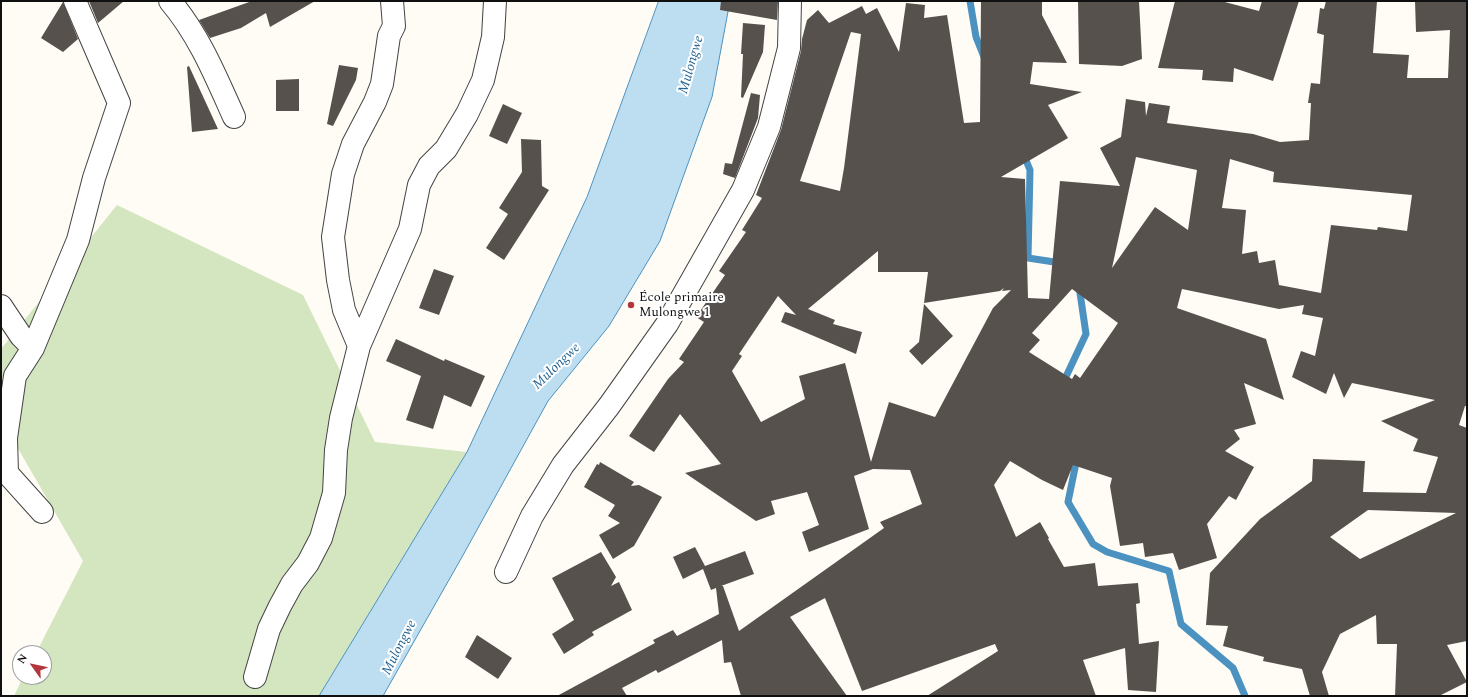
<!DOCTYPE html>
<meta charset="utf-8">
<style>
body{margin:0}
#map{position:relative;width:1468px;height:697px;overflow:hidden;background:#fefcf4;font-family:Spectral,serif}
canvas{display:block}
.frame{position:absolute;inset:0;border:2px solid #101010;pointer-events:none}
.north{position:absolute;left:12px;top:645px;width:40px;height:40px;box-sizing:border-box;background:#fff;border:1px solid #9f9f9f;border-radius:50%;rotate:303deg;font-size:11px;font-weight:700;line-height:16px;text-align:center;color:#101010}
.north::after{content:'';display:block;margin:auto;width:14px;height:18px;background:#b2363c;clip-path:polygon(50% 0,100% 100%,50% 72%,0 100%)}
</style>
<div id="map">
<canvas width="1468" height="697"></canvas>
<div class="frame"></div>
<div class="north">N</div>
</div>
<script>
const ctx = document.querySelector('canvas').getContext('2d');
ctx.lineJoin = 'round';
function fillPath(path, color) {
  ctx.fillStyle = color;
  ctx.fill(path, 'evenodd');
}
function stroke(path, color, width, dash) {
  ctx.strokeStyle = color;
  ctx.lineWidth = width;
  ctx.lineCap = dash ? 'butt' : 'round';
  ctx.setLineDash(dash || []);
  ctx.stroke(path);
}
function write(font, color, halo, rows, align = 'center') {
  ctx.font = font + ' Spectral,serif';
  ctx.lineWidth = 4;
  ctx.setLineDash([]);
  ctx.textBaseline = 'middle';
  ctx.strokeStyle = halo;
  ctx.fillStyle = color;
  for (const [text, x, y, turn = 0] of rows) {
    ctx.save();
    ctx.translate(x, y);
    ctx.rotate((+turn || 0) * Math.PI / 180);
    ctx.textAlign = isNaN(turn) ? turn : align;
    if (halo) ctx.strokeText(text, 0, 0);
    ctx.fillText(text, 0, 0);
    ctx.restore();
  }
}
const green = new Path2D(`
 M117,205L303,295L375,442L467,452L319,696H14L23,677H44V653H36L83,561L1,419V349Z`);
const water = new Path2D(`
 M659,1H730L712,97L660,241L609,326L548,401L462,557L383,696H319L467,452L587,197Z`);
const stream = new Path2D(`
 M970,1L976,37L984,57
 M1023,153L1030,170L1028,258L1061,263
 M1064,384L1063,383L1086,334L1079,286
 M1077,458L1068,502L1093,544L1107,552L1169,571L1181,624L1233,668L1245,696`);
const building = new Path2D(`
 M89,1H124L98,23Z
 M252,1H315L270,27L266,13L241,28L210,38L199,20Z
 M721,1H778L777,20L720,10Z
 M981,1H1042V15L1067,63L1033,62L1030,84L1082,92L1048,105L1068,138L1001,177L1025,179L1028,298L1049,299L1060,181L1120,186L1100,148L1121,137L1126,99L1145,102L1146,116L1149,103L1170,106L1167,123L1253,134L1280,142L1309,140L1311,103H1308L1311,83L1320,84L1324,35L1317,33L1320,8L1324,9L1326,1H1377L1373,53L1409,55L1407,78H1448L1450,30L1416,32L1415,1H1467V406H1465L1459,425L1467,428V641L1447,645L1467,682L1439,696H1395L1397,644H1377L1376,615L1340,634L1322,672L1329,696H1310L1302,669L1263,661L1264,657L1223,646L1228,626L1206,625L1210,573L1260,519L1312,481L1313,459L1365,461L1363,492L1426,493L1438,457L1413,451L1418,439L1381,421L1435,400L1352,383L1344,398L1334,373L1326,394L1292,377L1301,351L1315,356L1323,318L1302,314L1304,305L1279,309L1182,289L1177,308L1266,339L1284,400L1244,383L1256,424L1234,430L1240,439L1225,451L1254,467L1236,500L1229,496L1207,524L1217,558L1179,570L1173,553L1145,557L1143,543L1120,546L1110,486L1112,478L1073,465L1063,490L1042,480L1010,461L994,485L1016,537L1040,522L1049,538L1048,539L1064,567L1095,563L1098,586L1138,583L1140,603L1136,604L1139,644L1159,641L1156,692L1128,690L1125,648L1083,660L1096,696H927L998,651L995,644L862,691L825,598L790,617L847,696H741L731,662L724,663L722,640L658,673L656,670L622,688L627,696H557L655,643L653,640L673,630L677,636L719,614L716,588L711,590L703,569L683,579L673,557L695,547L705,566L745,551L754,574L721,586H723L739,631L884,528L880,522L922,504L910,470L873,469L854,476L869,529L809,552L802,532L819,525L807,492L771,501L775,514L756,521L685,473L721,464L680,414L654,452L629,436L668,379L684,362L679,359L704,322L696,317L725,275L719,271L746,232L742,230L762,198L756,195L781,130L801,51L802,39L807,20L818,10L829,23L862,6L866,14L877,8L899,52L906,3L925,5L924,18L947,15L964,123L980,122ZM851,32L861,34L844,168L840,191L800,181ZM1136,157L1197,170L1188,230L1155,207L1112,268ZM1230,159L1274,172L1273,182L1412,195L1407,231L1378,227L1377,230L1331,225L1321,293L1279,285L1275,260L1259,263L1257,251L1242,254L1246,210L1222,208ZM878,251V272H928L924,303L1000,291L1004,288L1002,291L1011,290L993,308L935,417L889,402L871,462L845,363L799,376L805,399L761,422L732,371L742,356L739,354L778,296L796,315L785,312L781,322L856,354L862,332L833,324L835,320L808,309ZM1072,289L1118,323L1080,378L1075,374L1072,379L1029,352L1040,340L1032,333ZM1368,510L1456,513L1360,559L1330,537Z
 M1078,1H1139L1142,59L1122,66L1079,64Z
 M1175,1H1221L1259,11L1262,1H1299L1273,81L1234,68L1233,82L1202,80L1203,70L1158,68Z
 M63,2L78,39L63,52L41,38Z
 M743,23L765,25L763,52L743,98L741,97L743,54H741Z
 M339,65L358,68L356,80L333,126L327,124Z
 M189,66L218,129L192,132L187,67Z
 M299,79V111H276V80Z
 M751,93L760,95L758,118L735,178L723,174L725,163L732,164Z
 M503,104L522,113L507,144L489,136Z
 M521,139L541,140L542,186L549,190L504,260L486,248L508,214L499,208L522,172Z
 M434,269L454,276L439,315L419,308Z
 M924,304L953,336L922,365L909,351L919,342Z
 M396,339L444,361L445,359L485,376L471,407L444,395L433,429L406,420L421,376L386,361Z
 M600,462L634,482L631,486L639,485L662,497L634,546L613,559L599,535L620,523L608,516L615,505L584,487L597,464L599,465Z
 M601,552L616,577L611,586L619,582L632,610L592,632L594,635L564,654L552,634L574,620L552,578Z
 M477,635L512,658L498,679L465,657Z`);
const minor = new Path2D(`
 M170,1C199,35 216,77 234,117
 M1,306L21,336L33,348
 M359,346L344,310L338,280L333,237L343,174L353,144L375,102L382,84L389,36L394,26L392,1
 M42,512L7,473L6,438L15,376L33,348L78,240L94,178L119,103L75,1
 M506,572L532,516L563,465L609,406L667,324L743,190L769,127L789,48L790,1
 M255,677L269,629L280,606L292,584L308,563L321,538L334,493L336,450L341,418L359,346L410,229L419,185L429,166L446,149L467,114L483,80L493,37L495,1`);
const markers = [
 [631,305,4,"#b2363c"]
];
const poiNames = [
 ["École primaire",639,298],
 ["Mulongwe 1",639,313]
];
const waterNames = [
 ["Mulongwe",692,65,-74],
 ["Mulongwe",557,367,-44],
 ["Mulongwe",400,648,-63]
];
fillPath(green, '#d4e6c0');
fillPath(water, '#bdddf0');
stroke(water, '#4c92c0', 1);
stroke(stream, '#4c92c0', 7);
fillPath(building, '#57514d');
stroke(minor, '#434343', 24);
stroke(minor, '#fff', 22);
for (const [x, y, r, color] of markers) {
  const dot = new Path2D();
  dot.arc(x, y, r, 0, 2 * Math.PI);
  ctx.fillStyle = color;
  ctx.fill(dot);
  stroke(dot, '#fff', 1.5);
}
write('13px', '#101010', '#fff', poiNames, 'left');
write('italic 14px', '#256595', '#fff', waterNames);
</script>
